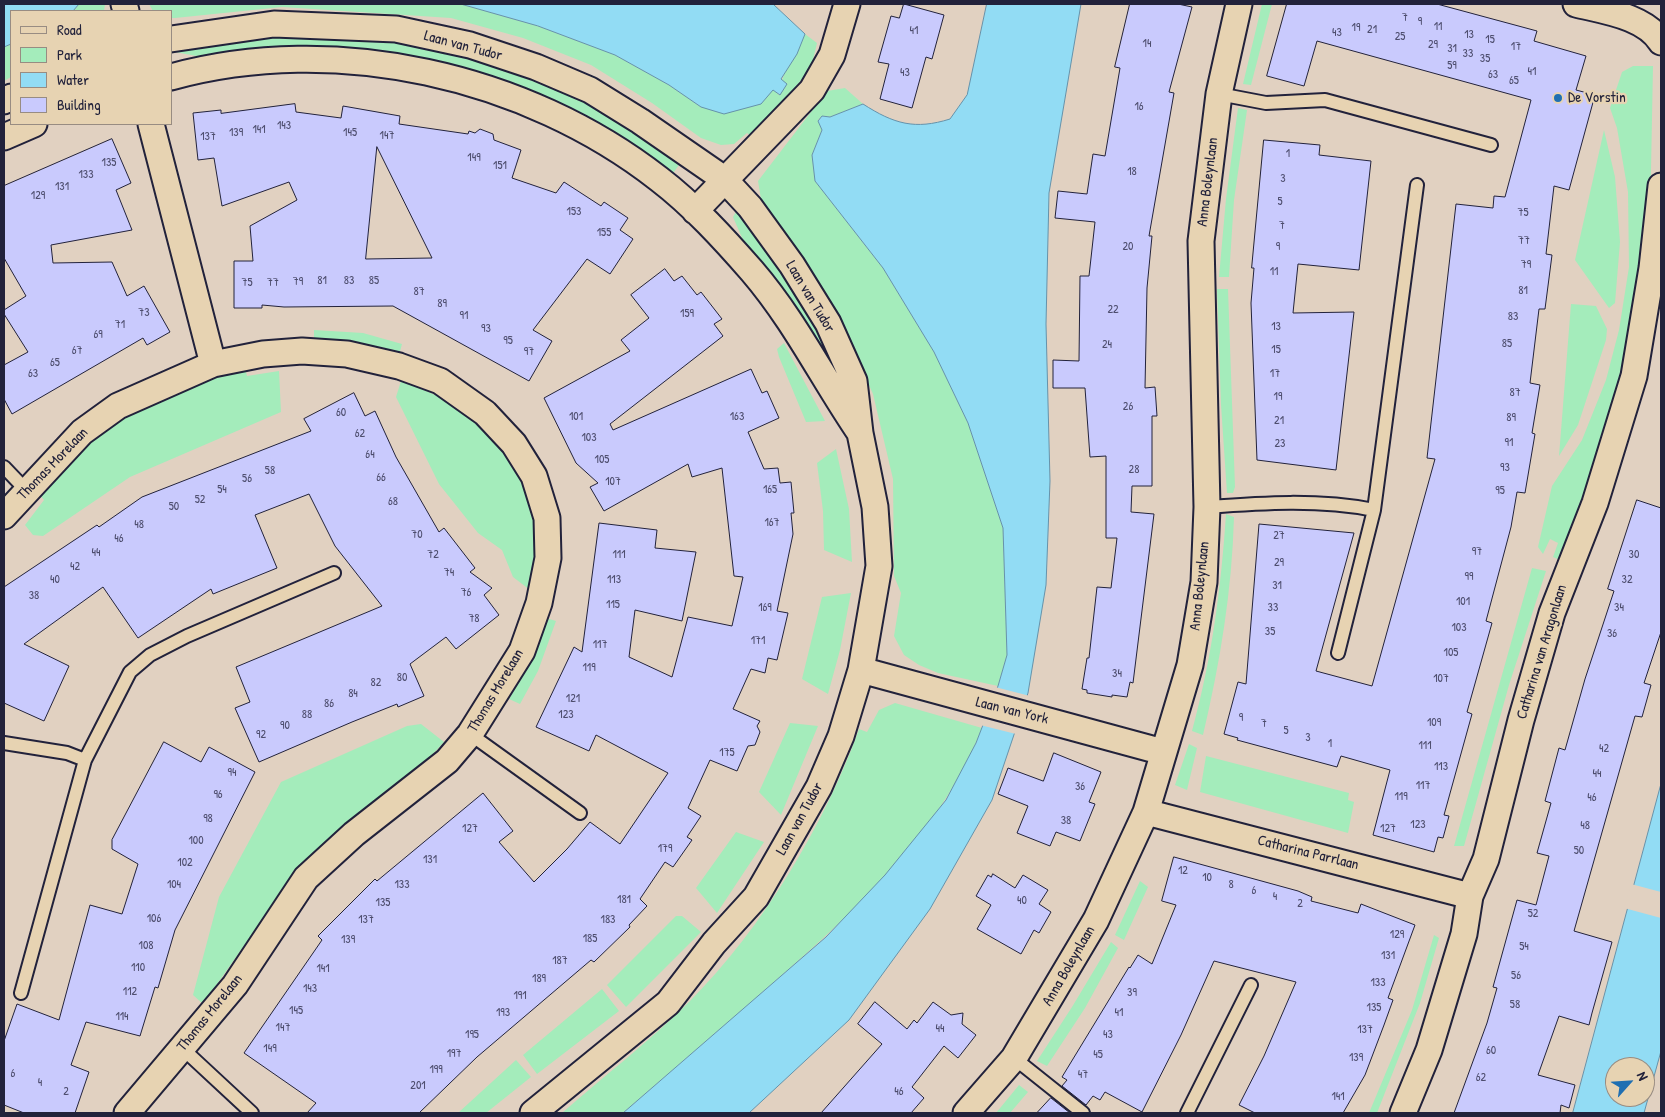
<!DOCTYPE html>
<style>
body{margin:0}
#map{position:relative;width:1665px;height:1117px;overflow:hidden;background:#e1d1c1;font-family:"Patrick Hand",sans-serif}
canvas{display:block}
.frame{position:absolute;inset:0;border:5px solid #22223b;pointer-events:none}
.legend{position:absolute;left:10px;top:10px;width:162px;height:115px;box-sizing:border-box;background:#e7d3b2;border:1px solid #988c82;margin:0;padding:6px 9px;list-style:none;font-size:15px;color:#22223b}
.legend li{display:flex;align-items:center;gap:10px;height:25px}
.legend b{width:25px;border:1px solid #988c82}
.north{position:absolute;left:1605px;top:1057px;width:50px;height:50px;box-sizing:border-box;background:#e7d3b2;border:1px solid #988c82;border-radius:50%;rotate:64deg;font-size:14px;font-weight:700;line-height:20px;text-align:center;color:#22223b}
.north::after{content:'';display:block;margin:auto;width:18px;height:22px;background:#1f6fb2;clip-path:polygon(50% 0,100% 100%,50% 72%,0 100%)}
</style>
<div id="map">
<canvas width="1665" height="1117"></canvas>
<div class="frame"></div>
<ul class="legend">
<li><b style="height:6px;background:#e7d3b2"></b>Road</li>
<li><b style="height:14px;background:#a4ecbb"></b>Park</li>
<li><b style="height:14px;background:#92dcf4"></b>Water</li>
<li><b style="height:14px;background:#c9cafd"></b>Building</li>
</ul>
<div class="north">N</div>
</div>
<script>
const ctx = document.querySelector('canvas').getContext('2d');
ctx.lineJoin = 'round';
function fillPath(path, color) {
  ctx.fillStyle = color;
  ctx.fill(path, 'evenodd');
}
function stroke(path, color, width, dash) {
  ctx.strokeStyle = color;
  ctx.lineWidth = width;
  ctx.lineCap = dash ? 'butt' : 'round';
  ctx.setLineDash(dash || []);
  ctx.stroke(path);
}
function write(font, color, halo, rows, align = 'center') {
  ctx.font = font + ' "Patrick Hand",sans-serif';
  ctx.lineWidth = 4.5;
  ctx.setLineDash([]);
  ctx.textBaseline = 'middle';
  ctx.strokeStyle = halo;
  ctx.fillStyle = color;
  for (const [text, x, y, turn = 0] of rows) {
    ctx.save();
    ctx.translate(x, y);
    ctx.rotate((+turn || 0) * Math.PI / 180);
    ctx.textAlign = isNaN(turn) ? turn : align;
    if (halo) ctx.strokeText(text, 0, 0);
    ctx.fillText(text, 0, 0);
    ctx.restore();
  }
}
const green = new Path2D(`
 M79,4H105L104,11H73Z
 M149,4H461L538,26L615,55L669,85L701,107L773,89L779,95C781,72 796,55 805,34L817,43L811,68L761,130L752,137L747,133L734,144L721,145L701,138L652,103L591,65L523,38L451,18L282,7L175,18H171V11H153Z
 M1262,4H1272L1251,85L1243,84Z
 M381,32L540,74L684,158L671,176L589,122L317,51L202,57L175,52L171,46L188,39Z
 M11,44V77L4,81V47Z
 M1633,66H1653L1650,223L1622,370L1594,471L1562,561L1553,557L1558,543L1550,539L1543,554L1538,547L1552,486L1582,440L1606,380L1619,330L1629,267L1628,192L1617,128L1610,108L1622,72Z
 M845,88L863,104L830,117L822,116L818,120L822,130L812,155L815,181L883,268L934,352L968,423L1003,528L1007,655L998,686L938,673L919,665L904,655L894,636L901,593L894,576L893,479L873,394L831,303L798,251L762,205L758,181L827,91Z
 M1238,108L1247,110L1234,200L1229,277H1219L1226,199Z
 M1604,130L1615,177L1620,242L1615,303L1609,308L1575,260Z
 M737,210L767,246L824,334L850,400L814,335L743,240L733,217Z
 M1217,289H1228L1235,487L1233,493H1227L1221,405Z
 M1571,304L1596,306L1607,329L1606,340L1578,425L1559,456Z
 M314,330L363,333L402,344L399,355L314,341Z
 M784,343L825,421L806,422L779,357L777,349Z
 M245,368L247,376L279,371L281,412L130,477L43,536L33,535L25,525L44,500L38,493C54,477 69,458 87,444C132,406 189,386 245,368Z
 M401,381C421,388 439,396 457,407C498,434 540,498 538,548C537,562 533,576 530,590L513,577L502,550L478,533L439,484L396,397Z
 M836,449L849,509L852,562L824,550L823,511L817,463Z
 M1226,514L1234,517C1232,591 1220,663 1203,735L1192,731C1212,658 1221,589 1226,514Z
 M1532,568L1546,571L1509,685L1464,846H1454Z
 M851,593L840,650L828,694L802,679L822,597Z
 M546,618L556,621L538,671L520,704L509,699L530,662Z
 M895,703L982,728C940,837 842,923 755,999C711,1037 667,1075 623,1113H562C604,1076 650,1041 690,1001C762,929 825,824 859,729L867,732L879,710Z
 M790,723L818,726L781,815L759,792Z
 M421,724L444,742L420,768L282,892L203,1004L193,995L219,897L281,782L407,726Z
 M1189,744L1197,748L1187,790L1175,785Z
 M1206,756L1349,793L1348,800L1354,802L1348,833L1200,792Z
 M736,832L764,842L717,913L696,888Z
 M1140,881L1148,887L1124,940L1115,935Z
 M676,916H682L701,932L626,1007L607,985Z
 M1434,935L1439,938L1420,1003L1377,1113H1369L1412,1010Z
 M1111,942L1118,948L1085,1008L1047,1066L1037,1061L1072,1007Z
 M602,989L619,1011L537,1074L523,1055Z
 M516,1060L531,1077L486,1113H458Z
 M1019,1085L1028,1092L1010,1113H996Z`);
const water = new Path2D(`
 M4,4H79L73,11H11V44L4,47Z
 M461,4H773L805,34L797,54L781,79L787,84L780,95L773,90L761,104L724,114L701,107L669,85L615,55L538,26Z
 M987,4H1081L1049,193L1046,324L1050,481L1046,585L1028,693L992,800L930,909L849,1020L749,1113H623L826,937L885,875L946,800L976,743L998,686L1007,655L1003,528L968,423L934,352L883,268L815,181L812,155L822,130L818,121L822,116L830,117L863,104C894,124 915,130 950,119L967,95Z
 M1661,784V1051L1644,1113H1573ZM1615,1067H1645V1097H1615Z`);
const pier = new Path2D(`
 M995,687L1030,696L1016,734L980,725Z
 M1631,884L1661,892V918L1624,908Z`);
const building = new Path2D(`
 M904,4L944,15L932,59L926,57L912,108L880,99L889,64L878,62L891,16L899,18Z
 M1130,4H1178L1192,7L1169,92L1174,93L1149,236H1152L1147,288L1145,388L1155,387L1157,416H1152V486H1132L1131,512L1154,514L1133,683L1130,682L1127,697L1112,695V697L1087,693V690L1082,689L1087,658H1089L1097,587L1111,588L1117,538H1106V456L1090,457L1085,388H1053V360L1079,361L1080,276H1089L1095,222L1055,218L1058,191L1087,194L1093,154L1105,156L1120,68L1115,67Z
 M1287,4H1437L1537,31L1534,41L1586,56L1576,90L1595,95L1569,190L1554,186L1546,254L1552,255L1545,309H1539L1530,383L1540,385L1532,433L1535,434L1525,493L1517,492L1511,527L1486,621L1492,623L1467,712L1472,714L1444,815L1449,816L1443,838L1438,837L1434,852L1373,835L1390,770L1341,756L1337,767L1237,740L1238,738L1224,734L1238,682L1246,684L1259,524L1354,533L1316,671L1372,686L1435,459L1427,458L1456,204L1493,208L1494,196L1505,197L1531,100L1317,41L1304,86L1267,76Z
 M295,104L296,112L341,118L343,106L400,116L399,124L468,134L469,131L475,133L480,129L493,134L494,140L521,150L512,178L556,193L564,182L601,206L604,202L628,218L620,230L633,239L610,274L587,259L533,330L552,341L529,381L393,306L284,307L262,305V308H234V261H253L250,226L297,200L289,182L222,206L214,158L198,160L193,113L221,110V113ZM377,147L432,258L366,259Z
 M112,139L131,183L116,190L132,230L51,245L53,263L112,262L127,296L144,286L170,332L147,345L143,338L12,414L4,399V365L28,352L4,314V310L26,296L4,258V186Z
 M1264,140L1320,145L1319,155L1371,161L1359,270L1298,264L1293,313L1354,312L1336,470L1257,460L1251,303L1254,268H1252Z
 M665,269L674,281L682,276L697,295L701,292L722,319L714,324L723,336L610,424L613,430L751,369L762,393L767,391L779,418L748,432L764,469L778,468L780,483L791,482L794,513H791L793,534L777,611L788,613L777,660L768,658L765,673L751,669L733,709L760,721L757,726L760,732L755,745L748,746L737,771L710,760L688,808L701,816L687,837L692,840L673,867L665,862L640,899L647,906L629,925L630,927L594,962L591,960L477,1057L419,1113H307L316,1103L244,1053L322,940L318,936L375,879L377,881L483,793L513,831L499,842L534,882L567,849L590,822L620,844L668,773L596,735L589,751L536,727L574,647L582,652L599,523L657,530L655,548L696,552L682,621L635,610L629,657L672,677L688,617L732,626L743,577L734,576L722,468L692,477L688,464L604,511L590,487L598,483L576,463L544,398L630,351L621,340L649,318L631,295Z
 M354,393L365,416L375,411L396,457L439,532L444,528L475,568L470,572L492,588L484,595L499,615L456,649L446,637L410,664L424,696L398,707L397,704L352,722L259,762L235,708L250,702L236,667L382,606L335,546L309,494L255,515L277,568L213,594L211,589L138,638L103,587L24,644L69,666L44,721L4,703V587L97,525L99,527L142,497L311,431L304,419Z
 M1637,500L1661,508V632L1644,683L1651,685L1642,717L1635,716L1574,931L1612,942L1592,1013L1589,1025L1559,1016L1538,1075L1575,1085L1569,1108L1561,1105L1560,1113H1454L1487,1023L1497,988L1493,987L1517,900L1536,905L1549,856L1537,853L1551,803L1545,801L1559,748L1565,750L1585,679L1614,591L1608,589Z
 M164,742L201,762L209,747L255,772L175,930L158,988L155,987L140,1036L86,1022L71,1065L89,1072L75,1113H24L4,1105V1041L17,1004L59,1020L90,905L122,914L138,864L112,849V840Z
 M1054,753L1101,772L1089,802L1095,804L1080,841L1056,832L1050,846L1017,833L1028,806L998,794L1008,768L1043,781Z
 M1174,857L1298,891L1312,897L1311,901L1358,913L1361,904L1415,925L1388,998L1393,1000L1384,1025L1365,1075L1343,1113H1255L1239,1105L1264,1056L1296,982L1214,961L1181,1035L1142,1112L1105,1092L1100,1100L1093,1096L1086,1105L1062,1086L1067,1080L1062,1077L1129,967L1130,968L1138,955L1152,964L1176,905L1162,901Z
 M993,874L1015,888L1023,875L1048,890L1039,904L1051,912L1039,933L1034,930L1021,954L977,929L991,905L976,896L988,875L991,877Z
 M875,1002L907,1029L914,1020L917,1023L933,1002L951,1015L963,1013L962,1024L976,1035L958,1058L944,1046L912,1087L924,1098L911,1113H821L882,1044L858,1024Z
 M1051,1098L1070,1113H1037Z`);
const lane = new Path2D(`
 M1219,94L1266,103L1325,100L1491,145
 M4,467L26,490
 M1207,507C1262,503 1319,499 1374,510
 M1338,653L1374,510L1417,185
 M470,734L580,813
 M4,743L67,753L85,760
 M21,993L85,760L130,672L150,655L187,636L334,573
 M182,1048L252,1113
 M1014,1058L1083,1113
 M1187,1113L1251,985`);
const street = new Path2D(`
 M124,4L126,11
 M1576,4C1604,11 1645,16 1661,42
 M171,39L274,24L396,29L470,45L536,67L590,90L640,121L724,179L750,207L792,265L828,323L854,381L860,433C823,379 795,321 752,271C724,239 693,205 659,179C526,75 335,32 171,77
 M4,101L11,97
 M151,124L213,364
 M4,137L34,124
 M695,211L812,90L832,55L847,4
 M4,516L82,432L118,406L213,364L263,354L302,351L347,354L399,366L440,381L485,413L514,444L534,476L547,518L548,558L539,603L522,651L470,734L447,761L354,834L306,878L235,985L127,1113
 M861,670L1163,752
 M1146,812L1470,896
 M533,1113L668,1003L714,943L756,897L819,787L841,736L861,670L879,566L875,507L860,433
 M966,1113L1014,1058L1096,920L1146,812L1190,665L1204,582L1207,507L1201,241L1219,94L1239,4
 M1403,1113L1429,1050L1464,934L1470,896L1486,859L1521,720L1552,613L1595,503L1634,376L1652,268L1661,186`);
const markers = [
 [1558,98,5,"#1f6fb2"]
];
const numberNames = [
 ["7",1405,18],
 ["9",1420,22],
 ["11",1438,27],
 ["19",1356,28],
 ["21",1372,30],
 ["41",914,31],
 ["43",1337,33],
 ["13",1469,35],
 ["25",1400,37],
 ["15",1490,40],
 ["14",1147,44],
 ["29",1433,45],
 ["17",1516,47],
 ["31",1452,49],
 ["33",1468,54],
 ["35",1485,59],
 ["59",1452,66],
 ["41",1532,72],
 ["43",905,73],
 ["63",1493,75],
 ["65",1514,81],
 ["16",1139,107],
 ["143",284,126],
 ["141",259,130],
 ["139",236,133],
 ["145",350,133],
 ["147",387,136],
 ["137",208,137],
 ["1",1288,154],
 ["149",474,158],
 ["135",109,163],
 ["151",500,166],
 ["18",1132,172],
 ["133",86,175],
 ["3",1283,179],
 ["131",62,187],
 ["129",38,196],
 ["5",1280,202],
 ["153",574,212],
 ["75",1523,213],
 ["7",1282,226],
 ["155",604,233],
 ["77",1524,241],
 ["20",1128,247],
 ["9",1278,247],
 ["79",1526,265],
 ["11",1274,272],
 ["81",322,281],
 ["83",349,281],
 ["85",374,281],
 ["79",298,282],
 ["75",247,283],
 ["77",273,283],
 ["81",1523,291],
 ["87",419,292],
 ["89",442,304],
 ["22",1113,310],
 ["73",144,313],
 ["159",687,314],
 ["91",464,316],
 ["83",1513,317],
 ["71",120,325],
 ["13",1276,327],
 ["93",486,329],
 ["69",98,335],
 ["95",508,341],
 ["85",1507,344],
 ["24",1107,345],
 ["15",1276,350],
 ["67",77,351],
 ["97",529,352],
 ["65",55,363],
 ["63",33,374],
 ["17",1275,374],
 ["87",1515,393],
 ["19",1278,397],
 ["26",1128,407],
 ["60",341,413],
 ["101",576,417],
 ["163",737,417],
 ["89",1511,418],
 ["21",1279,421],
 ["62",360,434],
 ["103",589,438],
 ["91",1509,443],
 ["23",1280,444],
 ["64",370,455],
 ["105",602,460],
 ["93",1505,468],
 ["28",1134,470],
 ["58",270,471],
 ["66",381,478],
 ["56",247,479],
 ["107",613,482],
 ["54",222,490],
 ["165",770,490],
 ["95",1500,491],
 ["52",200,500],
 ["68",393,502],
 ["50",174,507],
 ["167",772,523],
 ["48",139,525],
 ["70",417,535],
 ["27",1279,536],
 ["46",119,539],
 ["97",1477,552],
 ["44",96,553],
 ["72",433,555],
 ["111",619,555],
 ["30",1634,555],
 ["29",1279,563],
 ["42",75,567],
 ["74",449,573],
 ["99",1469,577],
 ["40",55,580],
 ["113",614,580],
 ["32",1627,580],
 ["31",1277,586],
 ["76",466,593],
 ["38",34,596],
 ["101",1463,602],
 ["115",613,605],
 ["169",765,608],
 ["33",1273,608],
 ["34",1619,608],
 ["78",474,619],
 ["103",1459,628],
 ["35",1270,632],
 ["36",1612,634],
 ["171",758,641],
 ["117",600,645],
 ["105",1451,653],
 ["119",589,668],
 ["34",1117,674],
 ["80",402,678],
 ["107",1441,679],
 ["82",376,683],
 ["84",353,694],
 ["121",573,699],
 ["86",329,704],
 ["88",307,715],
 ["123",566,715],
 ["9",1241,718],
 ["109",1434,723],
 ["7",1264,724],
 ["90",285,726],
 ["5",1286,731],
 ["92",261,735],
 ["3",1308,738],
 ["1",1330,744],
 ["111",1425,746],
 ["42",1604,749],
 ["175",727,753],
 ["113",1441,767],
 ["94",232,773],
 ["44",1597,774],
 ["117",1423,786],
 ["36",1080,787],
 ["96",218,795],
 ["119",1401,797],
 ["46",1592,798],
 ["98",208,819],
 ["38",1066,821],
 ["123",1418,825],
 ["48",1585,826],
 ["127",470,829],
 ["127",1388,829],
 ["100",196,841],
 ["179",665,849],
 ["50",1579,851],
 ["131",430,860],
 ["102",185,863],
 ["12",1183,871],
 ["10",1207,878],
 ["104",174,885],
 ["133",402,885],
 ["8",1231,885],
 ["6",1254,891],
 ["4",1275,897],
 ["181",624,900],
 ["40",1022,901],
 ["135",383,903],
 ["2",1300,904],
 ["52",1533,914],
 ["106",154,919],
 ["137",366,920],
 ["183",608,920],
 ["129",1397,935],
 ["185",590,939],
 ["139",348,940],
 ["108",146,946],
 ["54",1524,947],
 ["131",1388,956],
 ["187",560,961],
 ["110",138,968],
 ["141",323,969],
 ["56",1516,976],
 ["189",539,979],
 ["133",1378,983],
 ["143",310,989],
 ["112",130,992],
 ["39",1132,993],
 ["191",520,996],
 ["58",1515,1005],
 ["135",1374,1008],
 ["145",296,1011],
 ["193",503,1013],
 ["41",1119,1013],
 ["114",122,1017],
 ["147",283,1028],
 ["44",940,1029],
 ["137",1365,1030],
 ["195",472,1035],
 ["43",1108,1035],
 ["149",270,1049],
 ["60",1491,1051],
 ["197",454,1054],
 ["45",1098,1055],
 ["139",1356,1058],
 ["199",436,1070],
 ["6",13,1074],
 ["47",1083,1075],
 ["62",1481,1078],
 ["4",40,1083],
 ["201",418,1086],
 ["2",66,1092],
 ["46",899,1092],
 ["141",1338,1097]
];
const streetNames = [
 ["Laan van Tudor",463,46,15],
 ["Anna Boleynlaan",1208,182,-83],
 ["Laan van Tudor",810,297,59],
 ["Thomas Morelaan",53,464,-46],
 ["Anna Boleynlaan",1200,586,-84],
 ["Catharina van Aragonlaan",1542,652,-73],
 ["Thomas Morelaan",496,691,-59],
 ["Laan van York",1012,711,14],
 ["Laan van Tudor",800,819,-61],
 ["Catharina Parrlaan",1308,853,14],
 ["Anna Boleynlaan",1069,966,-60],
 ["Thomas Morelaan",210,1013,-51]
];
const poiNames = [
 ["De Vorstin",1568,98]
];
fillPath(green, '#a4ecbb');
fillPath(water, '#92dcf4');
stroke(water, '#6592aa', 1);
fillPath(pier, '#e1d1c1');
fillPath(building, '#c9cafd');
stroke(building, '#22223b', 1);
stroke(lane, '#22223b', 16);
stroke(street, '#22223b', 29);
stroke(lane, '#e7d3b2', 12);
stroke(street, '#e7d3b2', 25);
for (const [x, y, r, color] of markers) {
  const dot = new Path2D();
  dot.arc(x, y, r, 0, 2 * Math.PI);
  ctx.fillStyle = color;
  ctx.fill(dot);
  stroke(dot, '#e7d3b2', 2);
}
write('12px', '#4c4c6c', null, numberNames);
write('15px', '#22223b', '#e7d3b2', streetNames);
write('15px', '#22223b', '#e7d3b2', poiNames, 'left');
</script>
